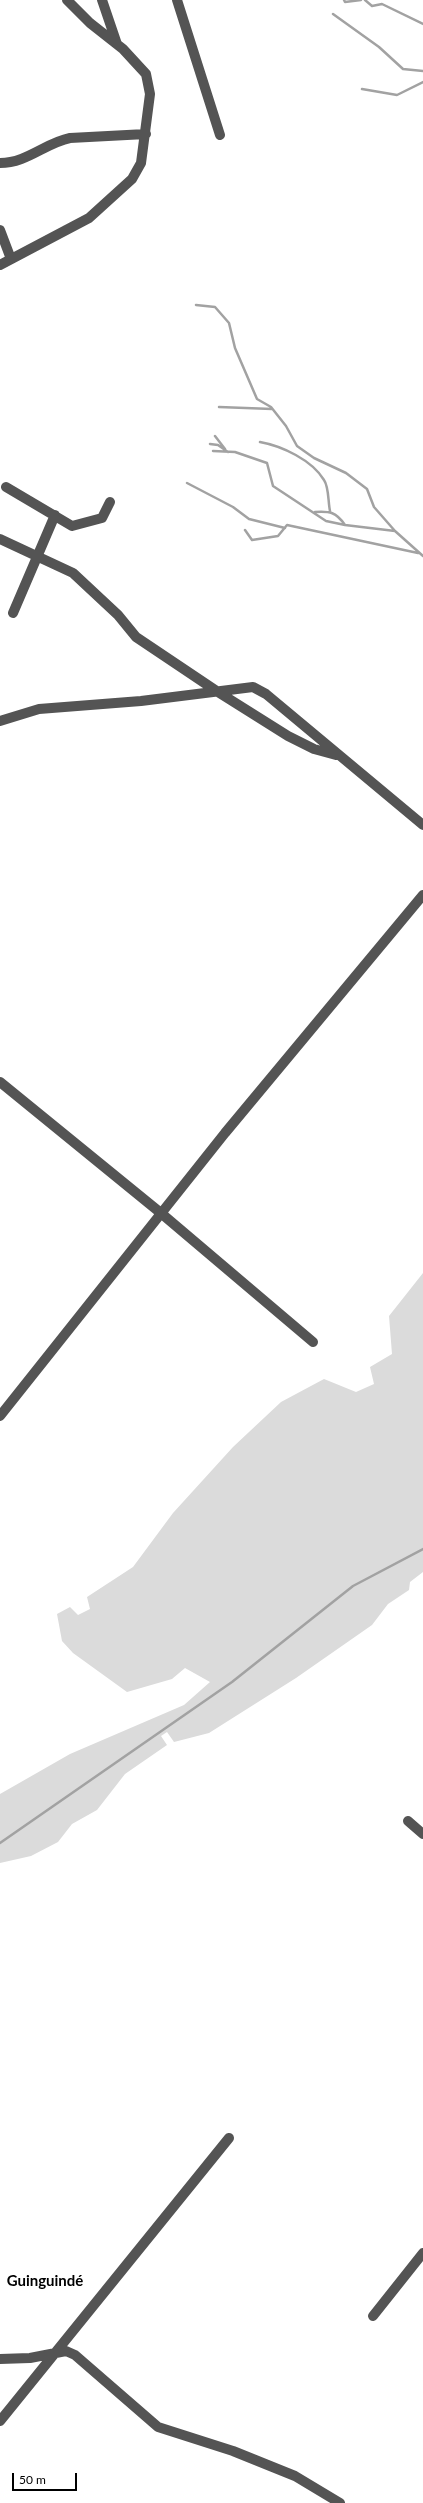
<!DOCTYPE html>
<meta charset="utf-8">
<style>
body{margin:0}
#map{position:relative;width:423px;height:2503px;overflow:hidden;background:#fff;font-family:Lato,sans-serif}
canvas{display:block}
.scale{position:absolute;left:12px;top:2473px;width:65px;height:18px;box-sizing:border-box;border:2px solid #000;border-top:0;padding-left:5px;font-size:12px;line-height:14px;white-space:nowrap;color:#000;-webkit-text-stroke:3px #fff;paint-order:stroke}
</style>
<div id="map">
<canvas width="423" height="2503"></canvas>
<div class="scale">50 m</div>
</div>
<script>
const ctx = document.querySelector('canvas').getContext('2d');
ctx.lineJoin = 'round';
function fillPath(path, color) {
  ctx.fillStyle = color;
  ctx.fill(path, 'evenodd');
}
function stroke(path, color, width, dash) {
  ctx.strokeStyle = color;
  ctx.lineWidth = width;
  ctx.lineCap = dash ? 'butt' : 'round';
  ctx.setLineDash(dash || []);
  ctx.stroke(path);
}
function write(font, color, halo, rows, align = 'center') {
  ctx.font = font + ' Lato,sans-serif';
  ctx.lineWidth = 3;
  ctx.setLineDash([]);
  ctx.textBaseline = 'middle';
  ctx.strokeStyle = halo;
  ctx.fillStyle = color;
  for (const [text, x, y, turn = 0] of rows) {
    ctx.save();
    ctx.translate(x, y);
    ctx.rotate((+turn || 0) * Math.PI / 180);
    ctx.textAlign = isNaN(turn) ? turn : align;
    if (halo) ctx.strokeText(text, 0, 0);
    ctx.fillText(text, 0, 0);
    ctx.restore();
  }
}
const green = new Path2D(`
 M423,1273V1572L410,1582L409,1590L388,1604L372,1625L296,1678L209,1733L174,1742L167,1732L161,1736L167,1745L125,1774L97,1810L72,1824L58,1842L31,1856L0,1863V1794L70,1754L184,1705L210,1682L185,1668L172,1679L127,1692L73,1653L62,1641L57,1614L70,1607L78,1615L90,1609L87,1597L133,1567L173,1513L233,1447L281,1402L324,1379L356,1392L374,1384L370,1367L392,1354L389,1316Z`);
const stream = new Path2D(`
 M344,0L345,2L361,0
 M365,0L372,6L382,4L423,24
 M333,14L379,47L403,69L423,71
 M362,89L397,95L423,82
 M196,305L215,307L229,323L235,348L257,399L271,407L286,426L297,446L314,458L346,473L367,489L374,507L395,531L423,556
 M219,407L272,409
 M215,436L225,449
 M260,442C282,446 312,460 324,480C329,487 328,502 330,511
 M210,444L218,445L228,452
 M213,451L235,452L267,463L273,486L326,521L345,525L395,531
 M187,483L233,507L249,519L285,528
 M315,512C330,511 336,512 345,525
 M245,530L252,540L278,536L287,525L418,553
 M0,1843L232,1682L353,1586L423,1549`);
const minor = new Path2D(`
 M102,0L117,44
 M177,0L220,135
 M0,163C27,163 45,143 70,138L146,134
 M0,230L11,259
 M0,265L89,218L132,179L141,163L150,94L146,74L123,49L90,23L67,0
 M6,487L72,526L102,518L110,502
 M0,539L73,573L118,615L136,637L218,692L288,736L314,749L336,755
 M13,613L55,515
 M0,721L39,709L141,701L253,687L266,694L423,825
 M0,1082L162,1214L313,1342
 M0,1416L225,1133L423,895
 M408,1821L423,1834
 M373,2316L423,2253
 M0,2359L30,2358L66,2351L75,2355L158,2427L233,2451L295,2476L340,2503
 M0,2421L229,2138`);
const quarterNames = [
 ["Guinguindé",45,2281]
];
fillPath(green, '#dbdbdb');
stroke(stream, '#a2a2a2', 2.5);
stroke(minor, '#545454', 10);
write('bold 15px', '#000', '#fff', quarterNames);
</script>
